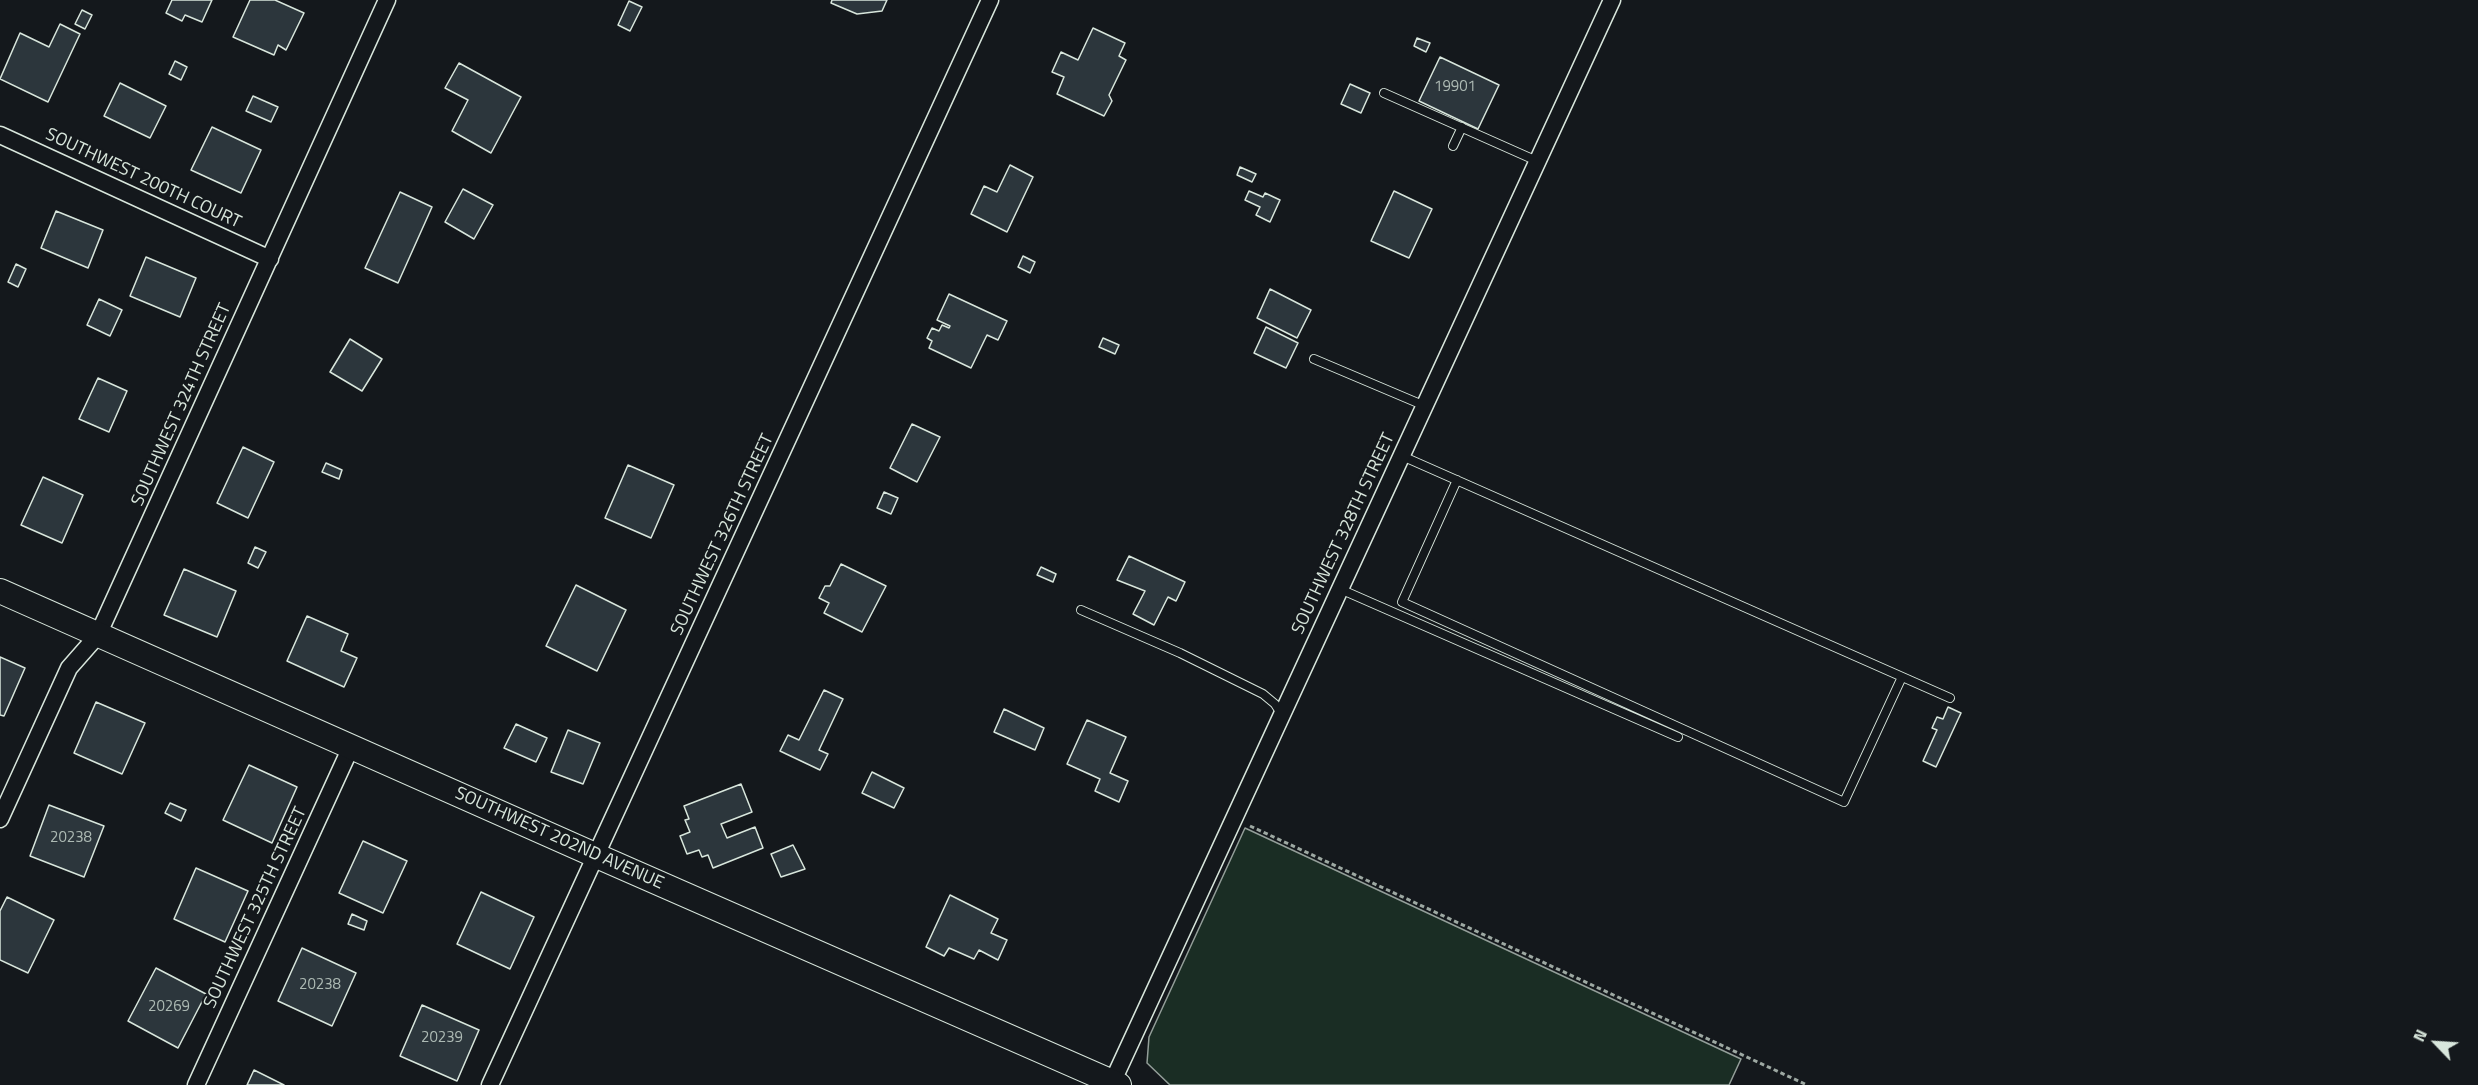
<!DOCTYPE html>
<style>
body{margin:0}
#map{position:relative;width:2478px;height:1085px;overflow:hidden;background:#14181c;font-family:"Titillium Web",sans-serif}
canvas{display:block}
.north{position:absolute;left:2406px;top:1013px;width:60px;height:60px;-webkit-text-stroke:4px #14181c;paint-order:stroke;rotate:295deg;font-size:16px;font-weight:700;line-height:24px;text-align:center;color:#d8e6dc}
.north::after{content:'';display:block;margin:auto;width:21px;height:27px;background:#d8e6dc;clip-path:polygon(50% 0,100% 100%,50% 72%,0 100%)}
</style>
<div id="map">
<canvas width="2478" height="1085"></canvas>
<div class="north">N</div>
</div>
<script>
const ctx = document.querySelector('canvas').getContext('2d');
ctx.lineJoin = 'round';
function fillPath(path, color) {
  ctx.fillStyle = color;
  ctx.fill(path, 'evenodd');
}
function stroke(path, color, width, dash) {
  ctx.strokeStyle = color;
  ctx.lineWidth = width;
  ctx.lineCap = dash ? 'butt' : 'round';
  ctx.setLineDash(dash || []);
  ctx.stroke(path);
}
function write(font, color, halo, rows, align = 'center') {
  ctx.font = font + ' "Titillium Web",sans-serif';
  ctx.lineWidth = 4.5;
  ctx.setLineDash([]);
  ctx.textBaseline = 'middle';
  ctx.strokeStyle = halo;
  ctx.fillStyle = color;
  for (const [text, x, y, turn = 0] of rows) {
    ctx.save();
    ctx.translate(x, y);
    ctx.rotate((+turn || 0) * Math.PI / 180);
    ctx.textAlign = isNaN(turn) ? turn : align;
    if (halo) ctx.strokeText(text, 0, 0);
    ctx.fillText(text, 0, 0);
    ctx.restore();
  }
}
const green = new Path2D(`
 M1245,828L1741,1059L1729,1085H1170L1147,1063L1149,1037Z`);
const building = new Path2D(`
 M172,0H212L202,22L185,15L182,21L166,13Z
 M250,0H275L304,13L286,50L278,45L274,55L233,37Z
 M832,0H887L882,11L857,14L831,3Z
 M629,1L642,7L630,31L618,25Z
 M82,10L92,15L85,29L75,24Z
 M60,24L80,34L48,102L0,79L20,33L49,47Z
 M1093,28L1125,43L1119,56L1126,60L1109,95L1112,101L1104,116L1057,94L1064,77L1052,72L1061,52L1078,60Z
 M1417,38L1430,43L1426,52L1414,46Z
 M1440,57L1499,85L1478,129L1419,101Z
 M175,61L187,67L181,80L169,74Z
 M459,63L521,97L491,153L452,131L468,100L445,88Z
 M120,83L166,106L150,138L104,116Z
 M1350,84L1370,93L1361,113L1341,104Z
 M253,96L278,107L271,122L246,111Z
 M212,127L261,150L241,193L191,170Z
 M1010,165L1033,177L1007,232L971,214L984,186L997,192Z
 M1240,167L1256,174L1252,182L1237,175Z
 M463,189L493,205L474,239L445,222Z
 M1249,191L1263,197L1265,193L1280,200L1270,222L1256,215L1260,207L1245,200Z
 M1394,191L1432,209L1409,258L1371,241Z
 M400,192L432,207L398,283L365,268Z
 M56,211L103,230L88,268L41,248Z
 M1023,256L1035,262L1030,273L1018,267Z
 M146,257L196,278L180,317L130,296Z
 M16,264L26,269L18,287L8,282Z
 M1270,289L1311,310L1297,338L1257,318Z
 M949,294L1007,321L998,340L987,335L971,368L929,348L932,341L927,338L932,328L939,331L942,325L949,328L950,326L937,320Z
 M99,299L122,310L110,336L87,325Z
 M1266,327L1298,343L1286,368L1254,353Z
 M1103,338L1119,345L1115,354L1099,347Z
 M350,339L382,359L362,391L330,372Z
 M98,378L127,391L109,432L79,419Z
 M912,424L940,437L917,482L890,468Z
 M243,447L274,462L248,518L217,503Z
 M326,463L342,470L339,479L322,472Z
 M628,465L674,485L651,538L605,518Z
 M43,477L83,495L62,543L21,525Z
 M884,492L898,498L891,514L877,508Z
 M255,547L266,552L258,568L248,563Z
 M1129,556L1185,582L1176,601L1168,597L1154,625L1133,614L1145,591L1117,580Z
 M841,564L886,586L862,632L824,613L829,603L819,598L825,586H830Z
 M1041,567L1056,574L1053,582L1037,575Z
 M184,569L236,591L217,637L164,615Z
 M576,585L626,610L597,671L546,646Z
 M307,616L348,634L341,651L357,658L344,687L287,661Z
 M0,657L25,668L4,716L0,715Z
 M824,690L843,699L819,750L828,754L820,770L780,751L788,735L799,740Z
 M96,702L145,723L122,774L74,753Z
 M1948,707L1961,713L1936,767L1923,761L1937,730L1932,728L1937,717L1943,719Z
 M1004,709L1044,728L1035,750L994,732Z
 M1087,720L1126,737L1110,773L1128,781L1119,802L1095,791L1100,779L1067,764Z
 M516,724L547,738L536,762L504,748Z
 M568,730L600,743L583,784L551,772Z
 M249,765L297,787L272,843L223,820Z
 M872,772L904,788L894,808L862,793Z
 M741,784L752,812L721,824L727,838L755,827L763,848L713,868L708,855L702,857L699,850L687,854L680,836L690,832L685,820L689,819L684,806Z
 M170,803L186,810L181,821L165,813Z
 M49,805L104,826L84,877L30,856Z
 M363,841L407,861L383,913L339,893Z
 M793,845L805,869L781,877L771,854Z
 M196,868L248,891L225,942L174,919Z
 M481,892L534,917L510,969L457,944Z
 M950,895L998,919L991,933L1007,940L998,960L979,950L974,959L949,948L944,956L926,947Z
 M7,897L54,920L28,973L0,960V911Z
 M352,914L367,921L364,930L348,924Z
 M302,948L356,973L332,1026L278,1001Z
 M156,968L206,994L178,1048L128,1021Z
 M422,1005L479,1030L457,1081L400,1056Z
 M254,1070L284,1085H247Z`);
const path = new Path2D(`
 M1250,826L1807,1085`);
const lane = new Path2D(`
 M1384,93L1537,161
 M1453,146L1462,127
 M1314,359L1425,406
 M1402,456L1950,698
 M1457,480L1402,602L1844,802L1902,677
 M1340,589L1678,737
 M1081,610L1180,653L1263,694L1275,704L1282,715`);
const street = new Path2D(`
 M0,135L270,259
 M0,819L69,668L98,635L387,0
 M196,1085L351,747
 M490,1085L990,0
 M1111,1085L1612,0`);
const secondary = new Path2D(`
 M0,591L597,856L1119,1085`);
const numberNames = [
 ["19901",1455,87],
 ["20238",71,838],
 ["20238",320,985],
 ["20269",169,1007],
 ["20239",442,1038]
];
const streetNames = [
 ["SOUTHWEST 200TH COURT",143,179,25],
 ["SOUTHWEST 324TH STREET",182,405,-66],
 ["SOUTHWEST 328TH STREET",1344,534,-65],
 ["SOUTHWEST 326TH STREET",723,535,-65],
 ["SOUTHWEST 202ND AVENUE",559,839,24],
 ["SOUTHWEST 325TH STREET",256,908,-65]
];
fillPath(green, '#1a2d24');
stroke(green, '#939e99', 1.5);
fillPath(building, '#2c363c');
stroke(building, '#d8e6dc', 1.5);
stroke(lane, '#d8e6dc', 10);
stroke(street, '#d8e6dc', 19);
stroke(secondary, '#d8e6dc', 26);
stroke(path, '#9da8a2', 3, [4.5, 3]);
stroke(lane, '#14181c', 8);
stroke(street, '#14181c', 16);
stroke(secondary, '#14181c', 24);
write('15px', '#adbab4', null, numberNames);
write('18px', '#d8e6dc', '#14181c', streetNames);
</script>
